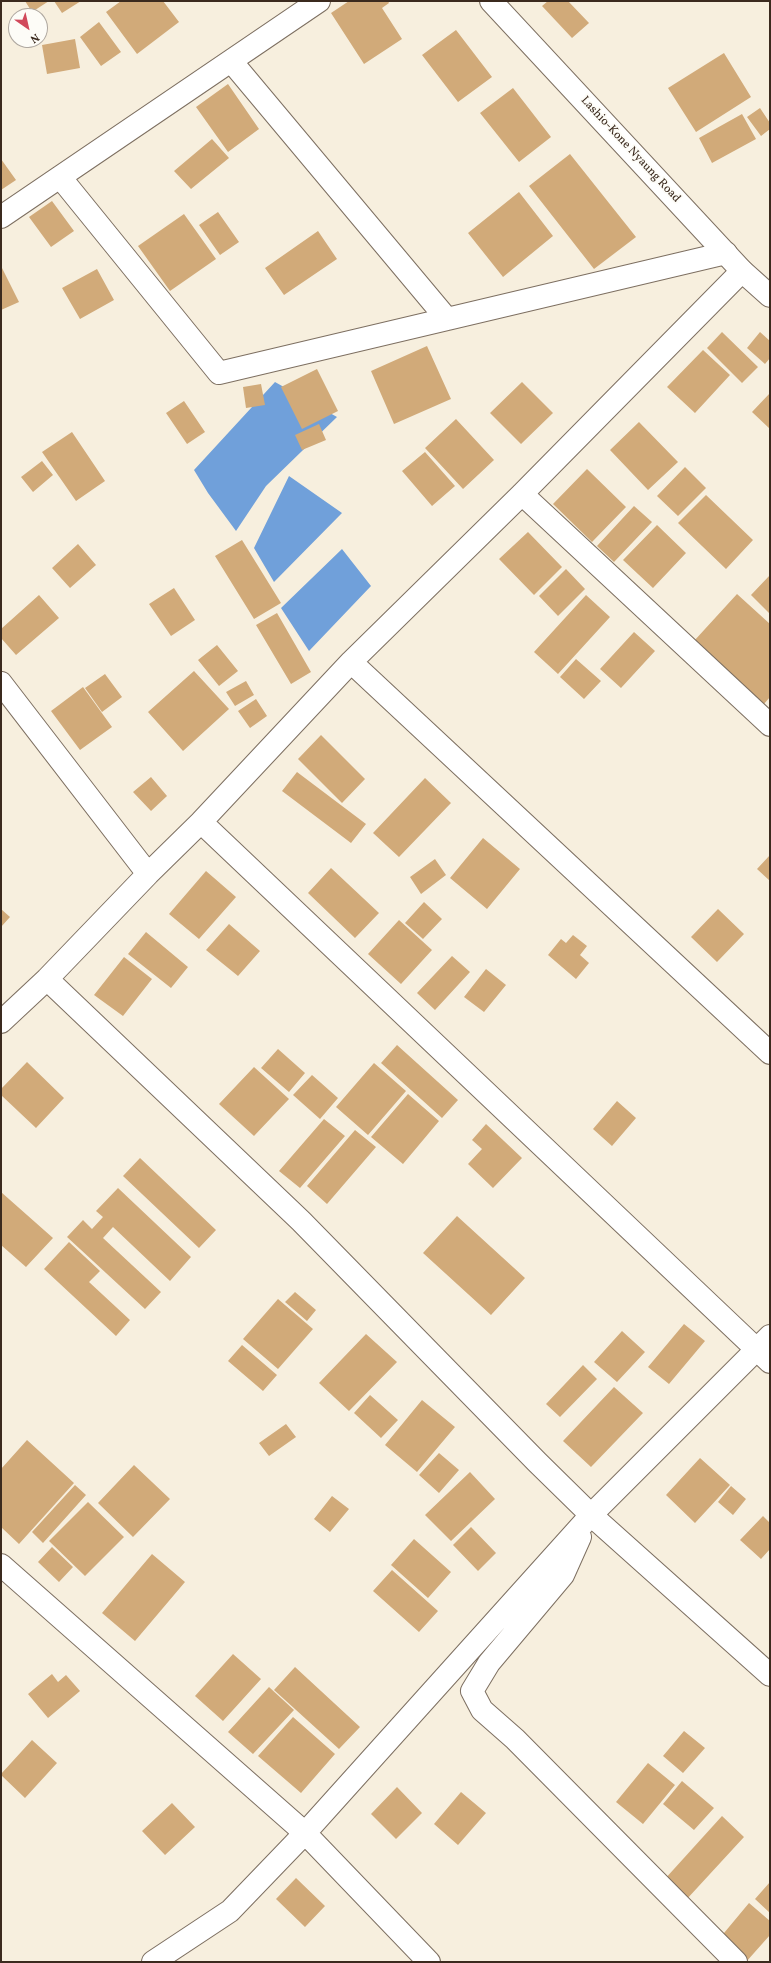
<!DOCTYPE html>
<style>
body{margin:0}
#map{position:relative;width:771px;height:1963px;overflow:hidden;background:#f7efde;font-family:Vollkorn,serif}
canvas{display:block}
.frame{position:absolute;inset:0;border:2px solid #3b2a1e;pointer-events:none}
.north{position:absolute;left:8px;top:8px;width:40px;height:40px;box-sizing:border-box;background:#fdfcf7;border:1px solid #afa8a0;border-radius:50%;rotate:146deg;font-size:11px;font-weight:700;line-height:16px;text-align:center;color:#3b2a1e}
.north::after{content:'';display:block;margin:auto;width:14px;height:18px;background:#d1495b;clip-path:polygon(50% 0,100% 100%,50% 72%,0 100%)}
</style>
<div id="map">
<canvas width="771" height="1963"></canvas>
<div class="frame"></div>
<div class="north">N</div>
</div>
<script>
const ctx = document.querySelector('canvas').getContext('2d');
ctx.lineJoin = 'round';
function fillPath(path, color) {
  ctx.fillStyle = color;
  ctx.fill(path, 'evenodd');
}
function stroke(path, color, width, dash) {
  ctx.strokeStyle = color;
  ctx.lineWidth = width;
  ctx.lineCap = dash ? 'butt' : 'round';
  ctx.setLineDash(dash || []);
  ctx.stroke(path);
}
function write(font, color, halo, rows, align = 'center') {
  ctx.font = font + ' Vollkorn,serif';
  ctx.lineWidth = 3.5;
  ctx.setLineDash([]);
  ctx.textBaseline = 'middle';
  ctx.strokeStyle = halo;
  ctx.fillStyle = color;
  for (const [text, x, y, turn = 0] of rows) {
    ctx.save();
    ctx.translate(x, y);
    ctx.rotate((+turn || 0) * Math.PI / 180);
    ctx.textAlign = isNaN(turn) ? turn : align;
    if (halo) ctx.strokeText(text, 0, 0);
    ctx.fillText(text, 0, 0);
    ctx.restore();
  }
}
const water = new Path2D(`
 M275,382L337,417L266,486L236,531L208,493L194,470Z
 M289,476L342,513L274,582L254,548Z
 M342,549L371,586L309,651L281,608Z`);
const building = new Path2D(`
 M25,1H49L32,12Z
 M54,1H81L62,13Z
 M121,1H163L179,22L137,54L106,12Z
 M349,1H388L389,3L382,8L402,39L364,64L331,13Z
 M548,1H568L589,23L572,38L542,6Z
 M99,22L121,52L101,66L80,37Z
 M456,30L492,77L458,102L422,55Z
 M75,39L80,68L47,74L42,45Z
 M724,53L751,97L696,132L668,88Z
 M228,84L259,129L228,152L196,107Z
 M513,88L551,137L519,162L480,113Z
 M760,108L770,123V129L761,136L747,117Z
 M742,114L756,139L712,163L699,138Z
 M212,139L229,158L191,189L174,171Z
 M570,154L636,237L594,269L529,186Z
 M1,159L16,180L1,190Z
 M519,192L553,236L503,277L468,233Z
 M52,201L74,231L51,247L29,217Z
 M218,212L239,242L220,255L199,225Z
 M184,214L216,259L170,291L138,246Z
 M318,231L337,259L284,295L265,268Z
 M1,266L19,302L1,310Z
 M97,269L114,300L80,319L62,288Z
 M722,332L758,367L742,383L707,348Z
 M760,332L770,341V358L765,364L747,348Z
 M427,346L451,399L394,424L371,371Z
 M703,350L730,375L695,413L667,387Z
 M317,369L338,411L302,429L281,387Z
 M522,382L553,413L521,444L490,413Z
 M261,384L265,405L246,408L243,387Z
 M770,393V429L752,412Z
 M184,401L205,432L187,444L166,413Z
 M456,419L494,460L463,489L425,448Z
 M639,422L678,462L648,490L610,450Z
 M319,424L326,440L302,450L295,435Z
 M72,432L105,481L76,501L42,452Z
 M425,452L455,486L432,506L402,471Z
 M42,461L53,475L33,492L21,477Z
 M685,467L706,488L678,516L657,496Z
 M587,469L626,507L592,542L553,504Z
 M706,495L753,540L726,569L678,523Z
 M634,506L652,522L614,562L597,546Z
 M657,525L686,553L653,588L623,560Z
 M528,532L562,567L534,595L499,559Z
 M242,540L281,603L254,619L215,556Z
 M78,544L96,565L70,588L52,568Z
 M566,569L585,589L558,616L539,596Z
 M770,575V614L751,595Z
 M174,588L195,620L171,636L149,604Z
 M737,594L770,624V697L764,704L694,641Z
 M39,595L59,618L16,655L1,638V629Z
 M586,595L610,617L558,674L534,652Z
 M277,613L311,672L291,684L256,625Z
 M634,632L655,651L621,688L600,669Z
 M217,645L238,671L219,686L198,660Z
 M576,659L601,681L584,699L560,677Z
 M194,671L229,709L183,751L148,712Z
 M105,674L122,697L102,712L85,688Z
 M246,681L254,695L235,706L226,692Z
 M83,687L112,727L80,750L51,711Z
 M256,699L267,716L250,728L238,711Z
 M321,735L365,779L342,803L298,759Z
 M297,772L366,824L351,843L282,791Z
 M151,777L167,796L151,811L133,792Z
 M425,778L451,803L399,857L373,833Z
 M483,838L520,869L487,909L450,878Z
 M770,855V881L757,869Z
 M435,859L446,875L421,894L410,877Z
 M331,868L379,913L355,938L308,893Z
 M206,871L236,897L199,939L169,914Z
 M424,902L442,919L423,939L405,923Z
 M1,909L10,917L1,927Z
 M718,909L744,934L717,962L691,937Z
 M399,920L432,950L401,984L368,954Z
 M229,924L260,951L238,976L206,950Z
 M146,932L188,967L171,988L128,954Z
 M573,935L587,946L580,955L589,963L576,979L548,955L561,939L566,943Z
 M452,956L470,972L435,1010L417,993Z
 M124,957L152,979L123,1016L94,995Z
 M486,969L506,985L484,1012L464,997Z
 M397,1045L458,1100L442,1118L381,1063Z
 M278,1049L305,1073L289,1092L261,1068Z
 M27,1062L64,1098L36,1128L1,1095V1089Z
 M374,1063L406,1091L368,1135L336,1107Z
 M254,1067L289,1099L254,1136L219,1104Z
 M312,1075L338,1098L320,1119L293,1095Z
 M408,1094L439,1121L403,1164L371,1137Z
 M617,1101L636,1118L612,1146L593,1129Z
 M324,1119L345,1136L300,1188L279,1171Z
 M486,1124L522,1158L493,1188L468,1164L482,1149L472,1140Z
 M355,1130L376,1147L327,1204L307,1186Z
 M140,1158L216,1230L199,1248L123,1176Z
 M118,1188L191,1257L170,1281L113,1227L103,1238L161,1292L145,1309L67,1237L83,1220L92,1229L103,1217L96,1211Z
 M1,1192L53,1238L26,1267L1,1245Z
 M457,1216L525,1278L491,1315L423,1253Z
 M69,1242L100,1271L89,1282L130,1320L116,1336L44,1269Z
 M295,1292L316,1310L307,1321L285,1302Z
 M278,1299L313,1329L278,1369L243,1339Z
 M684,1324L705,1341L669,1384L648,1367Z
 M622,1331L645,1352L617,1382L594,1362Z
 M366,1334L397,1362L349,1411L319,1383Z
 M242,1345L277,1375L263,1391L228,1361Z
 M583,1365L597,1379L560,1417L546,1404Z
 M614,1387L643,1413L591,1467L563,1441Z
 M370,1395L398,1420L381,1438L354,1413Z
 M422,1400L455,1427L417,1472L385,1445Z
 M286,1424L296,1437L269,1456L259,1443Z
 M27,1440L74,1483L19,1544L1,1527V1469Z
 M439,1453L459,1470L439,1493L419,1475Z
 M700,1458L730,1485L695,1523L666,1495Z
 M134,1465L170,1499L133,1537L98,1503Z
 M470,1472L495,1499L451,1541L425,1515Z
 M75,1485L86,1495L43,1543L32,1532Z
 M731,1486L746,1499L733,1515L718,1502Z
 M332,1496L349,1509L330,1532L314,1519Z
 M88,1502L124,1537L85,1576L49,1541Z
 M763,1516L770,1523V1549L761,1559L740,1540Z
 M471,1527L496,1553L478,1571L453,1545Z
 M414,1539L451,1572L428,1598L391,1565Z
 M52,1547L73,1567L59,1582L38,1562Z
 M152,1554L185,1582L135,1641L102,1613Z
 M392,1570L438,1611L419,1632L373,1591Z
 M233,1654L261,1679L223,1721L195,1696Z
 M295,1667L360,1727L339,1749L274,1690Z
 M52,1674L58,1682L66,1675L80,1691L48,1718L28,1694Z
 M269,1687L294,1710L253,1754L228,1732Z
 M293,1717L335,1754L301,1793L258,1756Z
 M684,1731L705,1748L683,1773L663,1756Z
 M32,1740L57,1763L25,1798L1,1775V1774Z
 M648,1763L675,1785L643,1824L616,1802Z
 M682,1781L714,1808L694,1830L663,1804Z
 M397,1787L422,1813L396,1839L371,1814Z
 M461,1792L486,1813L458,1845L434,1824Z
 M172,1803L195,1827L165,1855L142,1831Z
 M722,1816L744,1837L686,1900L664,1880Z
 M296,1878L325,1906L305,1927L276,1899Z
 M770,1882V1913L755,1899Z
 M749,1903L770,1921V1935L746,1962L719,1939Z`);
const street = new Path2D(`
 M231,61L447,319
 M60,177L219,373L726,253
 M1,217L319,1
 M522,494L770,725
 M351,662L770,1053
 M1,683L148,874
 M201,822L770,1362
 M47,979L301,1221L537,1462L591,1515L770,1675
 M1,1022L47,979L148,874L201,822L351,662L522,494L742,271
 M580,1537L563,1575L489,1663L472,1691L482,1710L515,1739L736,1962
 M1,1565L305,1833L429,1962
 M153,1962L230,1911L305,1833L591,1515L770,1336`);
const secondary = new Path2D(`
 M491,1L742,271L770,296`);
const streetNames = [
 ["Lashio-Kone Nyaung Road",630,150,47]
];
fillPath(water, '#70a0da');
fillPath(building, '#d1aa79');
stroke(street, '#7d6f61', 24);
stroke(secondary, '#7d6f61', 24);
stroke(street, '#fff', 22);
stroke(secondary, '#fff', 22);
write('12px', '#3b2a1e', '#fdfcf7', streetNames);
</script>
